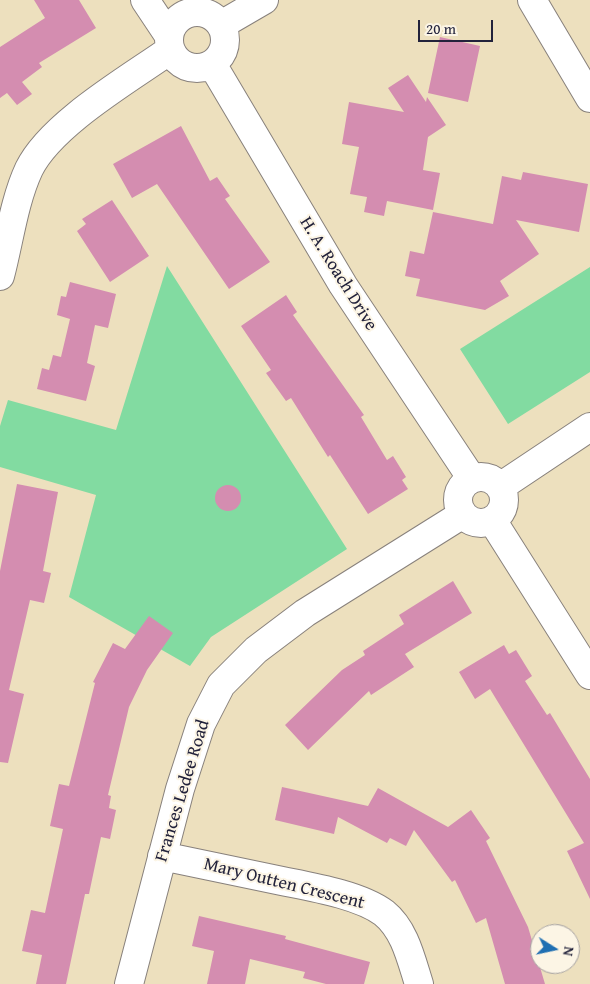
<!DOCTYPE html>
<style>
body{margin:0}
#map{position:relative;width:590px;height:984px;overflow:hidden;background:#ede0be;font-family:"Gentium Book Plus",serif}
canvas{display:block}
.north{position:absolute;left:530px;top:924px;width:50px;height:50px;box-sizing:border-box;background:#fcf5e5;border:1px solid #a5a1a1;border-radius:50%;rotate:100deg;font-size:14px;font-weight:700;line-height:20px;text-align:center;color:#22223b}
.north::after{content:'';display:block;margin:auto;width:18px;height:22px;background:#1f6fb2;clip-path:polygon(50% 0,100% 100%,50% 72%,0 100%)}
.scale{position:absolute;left:418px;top:20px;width:75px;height:22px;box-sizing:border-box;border:2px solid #22223b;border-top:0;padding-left:6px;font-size:15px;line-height:18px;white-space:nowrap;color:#22223b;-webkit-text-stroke:4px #fcf5e5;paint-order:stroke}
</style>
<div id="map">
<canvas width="590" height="984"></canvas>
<div class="north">N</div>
<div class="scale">20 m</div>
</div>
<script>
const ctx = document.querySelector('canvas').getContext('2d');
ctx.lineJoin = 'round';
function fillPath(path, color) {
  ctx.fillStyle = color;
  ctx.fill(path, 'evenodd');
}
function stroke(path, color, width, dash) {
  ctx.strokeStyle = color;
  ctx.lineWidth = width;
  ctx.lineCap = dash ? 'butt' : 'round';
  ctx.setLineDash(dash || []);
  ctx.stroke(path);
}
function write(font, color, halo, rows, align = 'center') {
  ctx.font = font + ' "Gentium Book Plus",serif';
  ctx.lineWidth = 4;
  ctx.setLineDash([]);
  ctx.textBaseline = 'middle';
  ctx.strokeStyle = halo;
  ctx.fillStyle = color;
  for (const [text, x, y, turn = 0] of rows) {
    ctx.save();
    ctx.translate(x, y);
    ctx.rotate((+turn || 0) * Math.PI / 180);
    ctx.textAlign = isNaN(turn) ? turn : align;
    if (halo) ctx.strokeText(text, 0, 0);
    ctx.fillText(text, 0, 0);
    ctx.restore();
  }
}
const green = new Path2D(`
 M167,266L347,549L211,637L190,666L69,597L96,495L0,467V426L8,400L116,430Z
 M590,267V372L508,424L460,349Z`);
const building = new Path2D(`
 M34,0H79L96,28L39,63L42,67L22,82L32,94L17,105L7,93L0,98V47L45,18Z
 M440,37L480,46L468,102L428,93Z
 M408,75L426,102L427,97L446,125L428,137L423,170L440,173L433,210L387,201L384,216L364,212L367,197L350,194L359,147L342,144L349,102L404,112L388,88Z
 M181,126L210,181L217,177L230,196L225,199L270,262L229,289L157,184L132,198L113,164Z
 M523,172L588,184L579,232L516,220L539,254L500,281L509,296L485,310L416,296L420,279L405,276L410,251L424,254L433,212L493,224L502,176L521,180Z
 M112,200L149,256L110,282L77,231L86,224L82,219Z
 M70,282L116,294L108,328L95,325L87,363L95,366L86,401L37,389L42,368L49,370L53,355L61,357L70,319L57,315L61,296L66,297Z
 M286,295L297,312L293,315L364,415L361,417L387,460L393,456L406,477L402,480L408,489L368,514L330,455L328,457L291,398L286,401L266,373L271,370L241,326Z
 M17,484L58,492L43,571L51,573L44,603L30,600L9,690L24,694L8,763L0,762V571Z
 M215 498a13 13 0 1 1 26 0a13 13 0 1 1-26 0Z
 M453,581L472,613L405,654L414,667L371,695L369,691L308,750L285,725L342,670L365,655L363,651L404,624L399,615Z
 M149,616L173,633L147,670L129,707L108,795L111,796L109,808L116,810L110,839L101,837L89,894H85L66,984H36L42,955L22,951L31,910L45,913L63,829L50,826L59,784L69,786L95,683L93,682L113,643L125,649Z
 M504,645L509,654L516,650L532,676L525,681L547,715L550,713L590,779V899L567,851L584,843L490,689L475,699L459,672Z
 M282,787L368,806L378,788L448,827L471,810L490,838L486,841L528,927L545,984H505L486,918L476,923L455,880L452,882L414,830L406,846L390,838L387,843L338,817L334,834L275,820Z
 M199,916L286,936L285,939L370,962L364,984H326L303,978L305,972L250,959L245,984H207L214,951L192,946Z`);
const street = new Path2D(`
 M145,0L169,36
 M532,0L590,98
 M169 40a28 28 0 1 1 56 0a28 28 0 1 1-56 0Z
 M221,25L264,0
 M212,64L343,285L472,479
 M0,276C9,242 14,201 29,169C51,124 129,79 170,50
 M458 500a23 23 0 1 1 46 0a23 23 0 1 1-46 0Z
 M500,487L590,427
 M492,520L590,675
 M162,856C202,864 242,873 282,881C312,887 360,895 384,913C405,930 411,959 419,984
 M129,984L180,789L201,724L221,685L256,650L305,613L463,514`);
const streetNames = [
 ["H. A. Roach Drive",338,274,58],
 ["Frances Ledee Road",183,791,-73],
 ["Mary Outten Crescent",284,884,14]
];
fillPath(green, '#82dba1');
fillPath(building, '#d48db0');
stroke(street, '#88817c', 30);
stroke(street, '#fff', 28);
write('18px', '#22223b', '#fcf5e5', streetNames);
</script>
